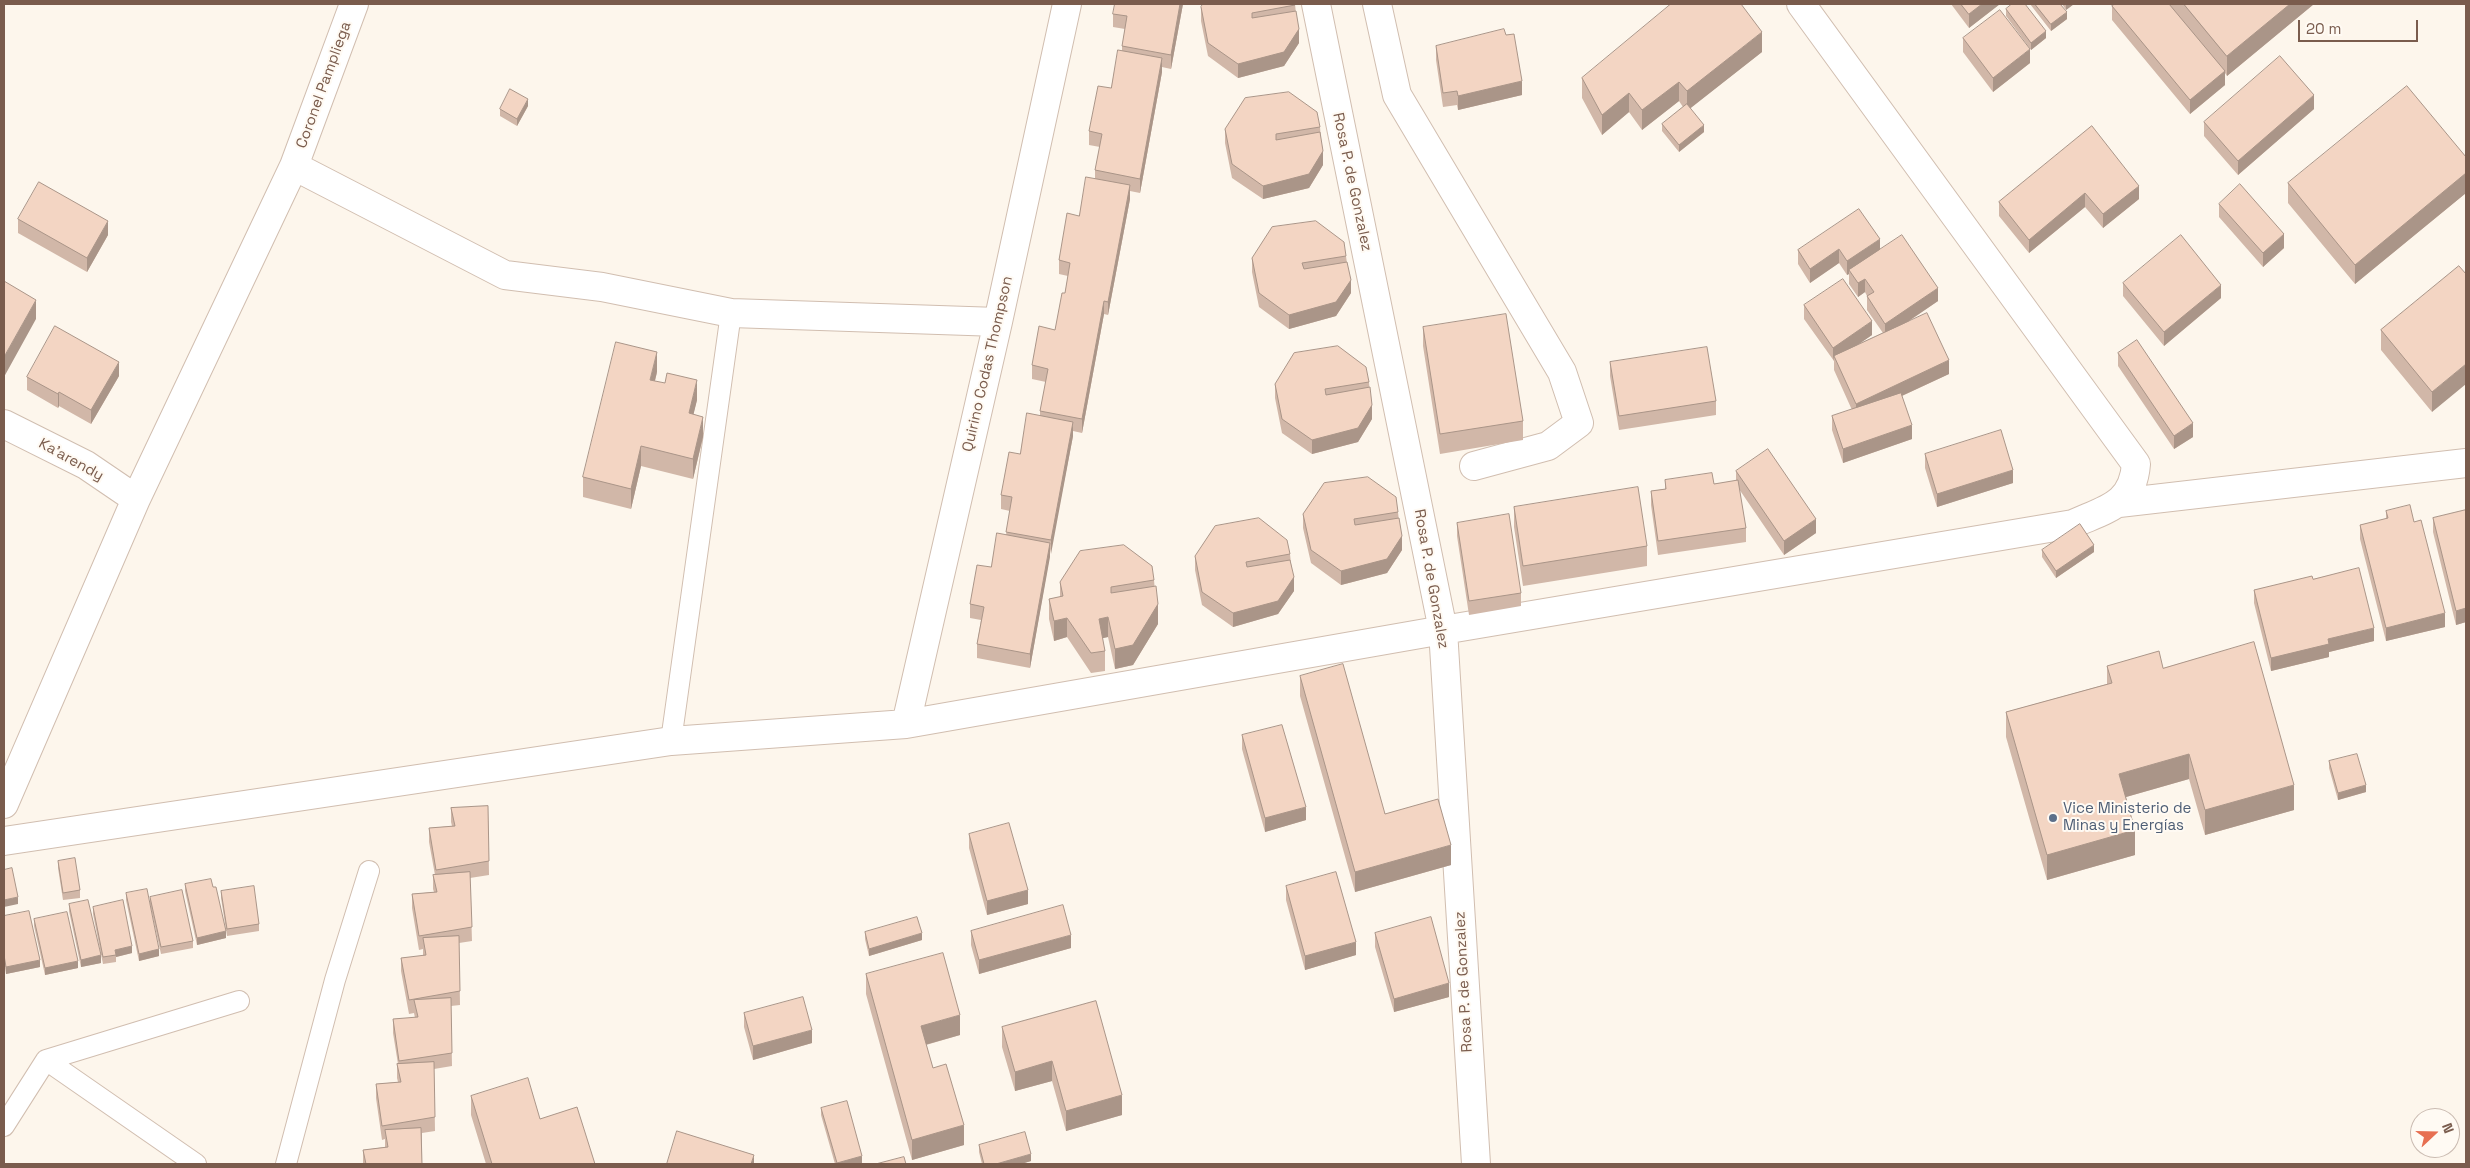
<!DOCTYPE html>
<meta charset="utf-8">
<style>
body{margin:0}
#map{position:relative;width:2470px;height:1168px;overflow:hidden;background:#fdf6ec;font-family:"Space Grotesk",sans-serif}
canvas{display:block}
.frame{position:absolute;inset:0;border:5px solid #7a5c4d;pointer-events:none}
.north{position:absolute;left:2410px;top:1108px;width:50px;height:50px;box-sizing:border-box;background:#fffaf3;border:1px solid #cabbb1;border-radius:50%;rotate:69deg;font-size:14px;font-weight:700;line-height:20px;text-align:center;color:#7a5c4d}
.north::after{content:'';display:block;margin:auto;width:18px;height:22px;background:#e76f51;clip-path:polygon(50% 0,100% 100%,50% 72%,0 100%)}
.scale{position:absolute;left:2298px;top:20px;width:120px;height:22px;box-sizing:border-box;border:2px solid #7a5c4d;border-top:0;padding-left:6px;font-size:15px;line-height:18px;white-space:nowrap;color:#7a5c4d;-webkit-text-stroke:4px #fffaf3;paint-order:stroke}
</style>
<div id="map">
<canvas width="2470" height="1168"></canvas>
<div class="frame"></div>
<div class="north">N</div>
<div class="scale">20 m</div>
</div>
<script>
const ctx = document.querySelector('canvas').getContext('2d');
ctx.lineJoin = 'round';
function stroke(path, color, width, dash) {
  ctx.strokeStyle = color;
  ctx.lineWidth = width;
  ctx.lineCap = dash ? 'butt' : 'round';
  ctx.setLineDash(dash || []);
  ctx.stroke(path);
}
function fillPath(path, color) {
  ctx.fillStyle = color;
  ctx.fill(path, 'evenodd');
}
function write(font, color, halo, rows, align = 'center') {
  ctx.font = font + ' "Space Grotesk",sans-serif';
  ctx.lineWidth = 4;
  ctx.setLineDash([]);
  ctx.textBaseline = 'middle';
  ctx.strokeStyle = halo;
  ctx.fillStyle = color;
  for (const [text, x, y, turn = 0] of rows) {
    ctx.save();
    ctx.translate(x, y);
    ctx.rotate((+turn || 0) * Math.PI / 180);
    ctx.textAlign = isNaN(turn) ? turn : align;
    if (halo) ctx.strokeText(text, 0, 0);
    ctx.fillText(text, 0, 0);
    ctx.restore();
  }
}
const lane = new Path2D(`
 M671,741L731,313
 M46,1060L196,1164
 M4,1126L46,1060L239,1001
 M286,1164L335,980L369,871`);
const street = new Path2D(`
 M1316,4L1443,630L1476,1164
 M1377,4L1397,95L1562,372L1579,423L1548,446L1474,466
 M294,166L505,275L602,287L731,313L998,322
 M4,424L86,465L136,499
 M2119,503L2466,463
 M906,724L998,322L1067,4
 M4,804L136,499L294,166L354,4
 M4,841L671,741L906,724L1443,630L2073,524C2106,509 2133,505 2136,464L1801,4`);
const wall = new Path2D(`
 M1183,4L1171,69L1162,67V72L1140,193L1130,191V199L1108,315L1104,314L1082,433L1073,431V436L1050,554L1030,668L977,658V644L981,620L970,618V604L991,567L1006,535L1010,511L1001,509V495L1020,454L1040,416V411L1046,382L1032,379V365L1055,330L1065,293L1068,276L1059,274V260L1095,179V170L1100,147L1089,145V131L1111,88L1122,51V46L1125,29L1113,27V14Z
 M1295,4L1299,43L1284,66L1238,78L1208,56L1201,21V7Z
 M1951,4H2000L1969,28Z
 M2030,4H2060L2067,19L2051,31Z
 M2062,4H2074L2066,10Z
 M2115,4H2314L2227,76L2225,73V85L2190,114L2112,20V6Z
 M2006,9L2046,38L2031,50L2006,16Z
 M1506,35L1522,95L1458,110L1457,105L1443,107L1436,60V46Z
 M1963,38L2030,63L1993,92L1963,52Z
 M1762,52L1690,108L1704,132L1679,152L1662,131V124L1683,107L1679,101L1642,130L1629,112L1602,135L1582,98V78Z
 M528,106L517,126L500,116V109Z
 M2314,109L2238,175L2204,136V122Z
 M2092,126L2139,199L2103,228L2085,207L2029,253L1999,216V202Z
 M1320,127L1323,165L1309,188L1263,199L1232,178L1225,143V129Z
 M2466,157V193L2355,284L2288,203V183Z
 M2219,204L2284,248L2263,267L2219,217Z
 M18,219L108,235L87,272L18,233Z
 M1798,250H1880L1938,301L1909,321L1949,374L1902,396L1912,439L1843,463L1832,430V416L1852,410L1834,370V361L1804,319V305L1872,335L1857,345L1883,333L1867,310V296L1865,292L1858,297L1849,284V274L1847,275L1839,263L1810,283L1798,264Z
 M1346,256L1351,293L1336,316L1289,329L1259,307L1252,272V258Z
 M2459,266L2432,412L2381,350V330Z
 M2123,283L2221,298L2164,346L2123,296Z
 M1423,327L1523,421V440L1440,454L1423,346Z
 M2118,353L2193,437L2174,449L2118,366Z
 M1610,362L1716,401V415L1619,430L1610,376Z
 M657,372L655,381L697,400L693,415L703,437L693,479L641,466L631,509L583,497V477Z
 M119,376L91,424L59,406L58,408L27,390V377Z
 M1369,382L1372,419L1358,442L1312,454L1282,433L1275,398V384Z
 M1925,454L2013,483L1937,507L1925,468Z
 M1736,471L1816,533L1784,555L1739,489L1746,528V542L1658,555L1651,505V491L1665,489V480L1714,484L1736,481Z
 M1514,507L1647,546V566L1523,586L1514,527Z
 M2466,510V622L2456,625L2433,532V518Z
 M2386,511L2414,522L2445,627L2386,641L2360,539V525L2386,519Z
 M1398,512L1402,550L1387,573L1341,585L1311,563L1303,528V514Z
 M1457,523L1521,593V606L1469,615L1457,536Z
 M2042,550L2094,552L2056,578L2042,557Z
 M1290,554L1294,591L1278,614L1233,627L1202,605L1195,570V556Z
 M2313,579L2374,641L2329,652V657L2271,671L2254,603V590Z
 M1154,580L1158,624L1133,665L1115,669L1108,637L1102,638L1105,651V671L1091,673L1067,637L1054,641L1049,619V599L1060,597V582Z
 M2107,666L2163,668L2294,810L2205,835L2189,779L2126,797L2135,855L2047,880L2006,737V712L2107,684Z
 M1300,676L1385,814L1451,865L1355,892L1300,696Z
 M1242,735L1306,820L1265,832L1242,749Z
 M2329,761L2366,792L2338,800L2329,768Z
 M488,806L489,875L470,878L472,941L459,943L460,1005L451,1006L452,1066L434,1069L435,1131L422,1133V1164H363V1150L385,1147V1139L382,1140L376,1098V1084L398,1082L397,1078V1064H398L393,1033V1019L415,1018L414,1013L409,1014L401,971V958L423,956V949L419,950L412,908V894L434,892L433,889V875H435L429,842V828L452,826L451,822V808Z
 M969,834L1028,904L987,915L969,848Z
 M58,861L80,890V898L63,900L58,868Z
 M185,884L226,938L197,945L185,891Z
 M1286,886L1356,955L1305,970L1286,900Z
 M221,891L259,924V931L227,936L221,898Z
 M126,893L159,956L139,961L126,900Z
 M150,897L193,941V948L161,954L150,904Z
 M69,904L101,963L81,967L69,911Z
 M93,907L132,953L116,957V962L103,964L93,914Z
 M4,916L40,967L6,974L4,962Z
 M34,919L78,968L45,975L34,926Z
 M971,931L1071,948L979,974L971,945Z
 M865,932L922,940L869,956L865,939Z
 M1375,933L1449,997L1394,1012L1375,947Z
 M866,974L960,1035L926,1045L933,1068L964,1145L912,1160L866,994Z
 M1096,1001L1122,1115L1066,1131L1052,1081L1015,1091L1002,1047V1027Z
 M744,1013L812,1043L753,1060L744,1027Z
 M471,1096L595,1164H486L471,1115Z
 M821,1108L862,1163L857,1164H835L821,1115Z
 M979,1145L1031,1161L1021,1164H982L979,1152Z`);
const shadedWall = new Path2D(`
 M1180,4H1183L1171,69V55Z
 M1982,4H2000L1969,28V14Z
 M2066,4H2074L2066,10Z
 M2290,4H2314L2227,76V56Z
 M2067,12V19L2051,31V24Z
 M1299,29V43L1284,66L1238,78V64Z
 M2046,31V38L2031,50V43Z
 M1762,32V52L1687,111V91Z
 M2030,49V63L1993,92V78Z
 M1162,58V72L1140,193V179Z
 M2225,71V85L2190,114V100Z
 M1522,81V95L1458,110V96Z
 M1679,82V101L1642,130V110Z
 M1629,93V112L1602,135V115Z
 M2314,95V109L2238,175V161Z
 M528,99V106L517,126V119Z
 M1704,125V132L1679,152V145Z
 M1323,151V165L1309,188L1263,199V186Z
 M2466,173V193L2355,284V265Z
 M1130,185V199L1108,315V302Z
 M2139,186V199L2103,228V214Z
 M2085,193V207L2029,253V240Z
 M108,221V235L87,272V258Z
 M2284,234V248L2263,267V253Z
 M1880,239V253L1849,270V274L1847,275V261Z
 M1839,249V263L1810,283V269Z
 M1865,279V292L1858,297V283Z
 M1351,280V293L1336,316L1289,329V315Z
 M2221,285V298L2164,346V332Z
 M1938,288V301L1885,337V324Z
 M36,300V319L4,377V357Z
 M1104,301V314L1082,433V419Z
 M1872,321V335L1836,360L1834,356L1833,361V348Z
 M657,352V372L650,400V380Z
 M1949,360V374L1856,417V404Z
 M119,362V376L91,424V410Z
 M2466,364V384L2432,412V392Z
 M697,380V400L689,433V413Z
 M59,392V406L58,408V394Z
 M1372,405V419L1358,442L1312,454V440Z
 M703,417V437L693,479V459Z
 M1073,422V436L1051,554V540Z
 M2193,423V437L2174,449V436Z
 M1912,425V439L1843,463V449Z
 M641,446V466L631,509V489Z
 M2013,470V483L1937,507V494Z
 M1816,519V533L1784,555V541Z
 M1402,536V550L1387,573L1341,585V571Z
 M1050,543V557L1030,668V654Z
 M2094,545V552L2056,578V571Z
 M1294,577V591L1278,614L1233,627V613Z
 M1158,604V624L1133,665L1115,669V649Z
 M2466,608V622L2456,625V611Z
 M2445,613V627L2386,641V628Z
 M1108,617V637L1099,639V619Z
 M1067,618V637L1054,641V621Z
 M2374,628V641L2329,652V657L2271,671V658L2328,639Z
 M2189,754V779L2119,799V774Z
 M2294,785V810L2205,835V810Z
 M2366,785V792L2338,800V793Z
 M1306,807V820L1265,832V818Z
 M2135,830V855L2047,880V855Z
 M1451,845V865L1355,892V872Z
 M1028,890V904L987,915V901Z
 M18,897V904L4,907V900Z
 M226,931V938L197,945V938Z
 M922,933V940L869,956V949Z
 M1071,935V948L979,974V960Z
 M1356,942V955L1305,970V956Z
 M132,946V953L116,957L115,950Z
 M159,949V956L139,961V954Z
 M101,955V963L81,967V960Z
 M40,960V967L6,974V967Z
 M78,961V968L45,975V968Z
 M1449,983V997L1394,1012V999Z
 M960,1015V1035L921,1046V1026Z
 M812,1030V1043L753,1060V1046Z
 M1052,1061V1081L1015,1091V1072Z
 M1122,1095V1115L1066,1131V1111Z
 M964,1125V1145L912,1160V1140Z
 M1031,1154V1161L1021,1164H996Z
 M754,1155V1164H751Z
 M862,1156V1163L857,1164H837V1163Z`);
const building = new Path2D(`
 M1115,4H1180L1171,55L1122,46L1127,16L1113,14Z
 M1203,4H1295V5L1252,13V18L1296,11L1299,29L1284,52L1238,64L1208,43L1201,7Z
 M1671,4H1741L1762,32L1687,91L1679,82L1642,110L1629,93L1602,115L1582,78Z
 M1961,4H1982L1969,14Z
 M2012,4H2025L2046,31L2031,43L2006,9Z
 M2035,4H2060L2067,12L2051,24Z
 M2115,4H2169L2225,71L2190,100L2112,6Z
 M2184,4H2290L2227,56Z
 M2000,10L2030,49L1993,78L1963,38Z
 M1504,29L1506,35L1514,34L1522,81L1458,96L1457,91L1443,93L1436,46Z
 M1118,50L1162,58L1140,179L1095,170L1102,134L1089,131L1098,86L1111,88Z
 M2280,56L2314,95L2238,161L2204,122Z
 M2407,86L2466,157V173L2355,265L2288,183Z
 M510,89L528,99L517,119L500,109Z
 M1289,92L1317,112L1320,127L1276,134V140L1320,132L1323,151L1309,174L1263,186L1232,164L1225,129L1245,98Z
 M1687,104L1704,125L1679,145L1662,124Z
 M2092,126L2139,186L2103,214L2085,193L2029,240L1999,202Z
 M1086,177L1130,185L1108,302L1104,301L1082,419L1040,411L1048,369L1032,365L1039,326L1055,330L1062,293H1065L1070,263L1059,260L1067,213L1079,216Z
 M39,182L108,221L87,258L18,219Z
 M2240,184L2284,234L2263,253L2219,204Z
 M1859,209L1880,239L1847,261L1839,249L1810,269L1798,250Z
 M1316,221L1344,242L1346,256L1302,263L1304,269L1347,262L1351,280L1336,302L1289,315L1259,293L1252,258L1272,227Z
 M1902,235L1938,288L1885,324L1867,296L1874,292L1865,279L1858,283L1849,270Z
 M2181,235L2221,285L2164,332L2123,283Z
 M2459,266L2466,274V364L2432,392L2381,330Z
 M1843,279L1872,321L1833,348L1804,305Z
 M4,281L36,300L4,357Z
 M1927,313L1949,360L1856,404L1834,356Z
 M1506,314L1523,421L1440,434L1423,327Z
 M55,326L119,362L91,410L59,392L58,394L27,377Z
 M2137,340L2193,423L2174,436L2118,353Z
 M616,342L657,352L650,380L665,383L667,373L697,380L689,413L703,417L693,459L641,446L631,489L583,477Z
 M1338,346L1366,367L1369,382L1325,389L1326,395L1370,387L1372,405L1358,428L1312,440L1282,419L1275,384L1294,353Z
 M1707,347L1716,401L1619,416L1610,362Z
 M1901,393L1912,425L1843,449L1832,416Z
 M1027,413L1073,422L1051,540L1006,532L1012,497L1001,495L1009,452L1020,454Z
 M2001,430L2013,470L1937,494L1925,454Z
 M1768,449L1816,519L1784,541L1736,471Z
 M1712,473L1714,484L1738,480L1746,528L1658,541L1651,491L1666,489L1665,480Z
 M1368,477L1396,497L1398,512L1354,519L1355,525L1399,518L1402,536L1387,559L1341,571L1311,550L1303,514L1324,483Z
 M1638,487L1647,546L1523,566L1514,507Z
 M2410,505L2414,522L2421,520L2445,613L2386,628L2360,525L2388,518L2386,511Z
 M2466,510V608L2456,611L2433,518Z
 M1509,514L1521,593L1469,601L1457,523Z
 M1259,518L1287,540L1290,554L1246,562L1247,567L1290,560L1294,577L1278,601L1233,613L1202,592L1195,556L1215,526Z
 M2080,524L2094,545L2056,571L2042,550Z
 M997,533L1050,543L1030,654L977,644L984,607L970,604L977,565L991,567Z
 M1124,545L1152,566L1154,580L1111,587V593L1156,586L1158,604L1133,645L1115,649L1108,617L1099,619L1105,651L1091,653L1067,618L1054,621L1049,599L1063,596L1060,582L1080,551Z
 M2359,568L2374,628L2328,639L2329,644L2271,658L2254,590L2312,576L2313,579Z
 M2254,642L2294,785L2205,810L2189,754L2119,774L2135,830L2047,855L2006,712L2112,683L2107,666L2159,651L2163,668Z
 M1343,664L1385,814L1438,799L1451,845L1355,872L1300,676Z
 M1282,725L1306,807L1265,818L1242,735Z
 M2357,754L2366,785L2338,793L2329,761Z
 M488,806L489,861L436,870L429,828L455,826L451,808Z
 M1009,823L1028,890L987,901L969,834Z
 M75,858L80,890L63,893L58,861Z
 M12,868L18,897L4,900V870Z
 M470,872L472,927L419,936L412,894L437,892L433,875Z
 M1336,872L1356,942L1305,956L1286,886Z
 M211,879L213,887H216L226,931L197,938L185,884Z
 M254,886L259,924L227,929L221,891Z
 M147,889L159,949L139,954L126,893Z
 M182,890L193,941L161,947L150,897Z
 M88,900L101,955L81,960L69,904Z
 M123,900L132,946L115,950L116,955L103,957L93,907Z
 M1063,905L1071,935L979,960L971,931Z
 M29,911L40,960L6,967L4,955V916Z
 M67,912L78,961L45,968L34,919Z
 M917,917L922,933L869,949L865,932Z
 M1431,917L1449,983L1394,999L1375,933Z
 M459,936L460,991L409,1000L401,958L426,955L423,938Z
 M943,953L960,1015L921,1026L933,1068L946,1064L964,1125L912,1140L866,974Z
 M803,997L812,1030L753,1046L744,1013Z
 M451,998L452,1053L399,1061L393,1019L418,1017L414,1000Z
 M1096,1001L1122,1095L1066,1111L1052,1061L1015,1072L1002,1027Z
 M434,1062L435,1117L382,1126L376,1084L401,1082L397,1064Z
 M528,1078L540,1119L577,1107L595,1164H492L471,1096Z
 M847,1101L862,1156L837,1163L821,1108Z
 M421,1128L422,1164H366L363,1150L388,1147L385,1130Z
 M677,1131L754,1155L751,1164H667Z
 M1025,1132L1031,1154L996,1164H984L979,1145Z
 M904,1157L906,1164H876Z`);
const markers = [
 [2053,818,5,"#5c6f8a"]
];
const streetNames = [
 ["Coronel Pampliega",324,85,-70],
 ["Rosa P. de Gonzalez",1352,182,78],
 ["Quirino Codas Thompson",988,364,-77],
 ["Ka'arendy",71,460,29],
 ["Rosa P. de Gonzalez",1431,579,80],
 ["Rosa P. de Gonzalez",1464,982,-93]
];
const serviceNames = [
 ["Vice Ministerio de",2063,809],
 ["Minas y Energías",2063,826]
];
stroke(lane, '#d1beb0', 22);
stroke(street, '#d1beb0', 30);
stroke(lane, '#fff', 20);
stroke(street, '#fff', 28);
fillPath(wall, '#d1b7a8');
fillPath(shadedWall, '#aa9588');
fillPath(building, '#f3d5c3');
stroke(building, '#aa9588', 1);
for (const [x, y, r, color] of markers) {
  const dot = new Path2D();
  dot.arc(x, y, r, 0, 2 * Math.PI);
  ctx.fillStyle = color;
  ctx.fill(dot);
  stroke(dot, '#fffaf3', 2);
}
write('15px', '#7a5c4d', '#fffaf3', streetNames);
write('15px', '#4e5e75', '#fffaf3', serviceNames, 'left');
</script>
